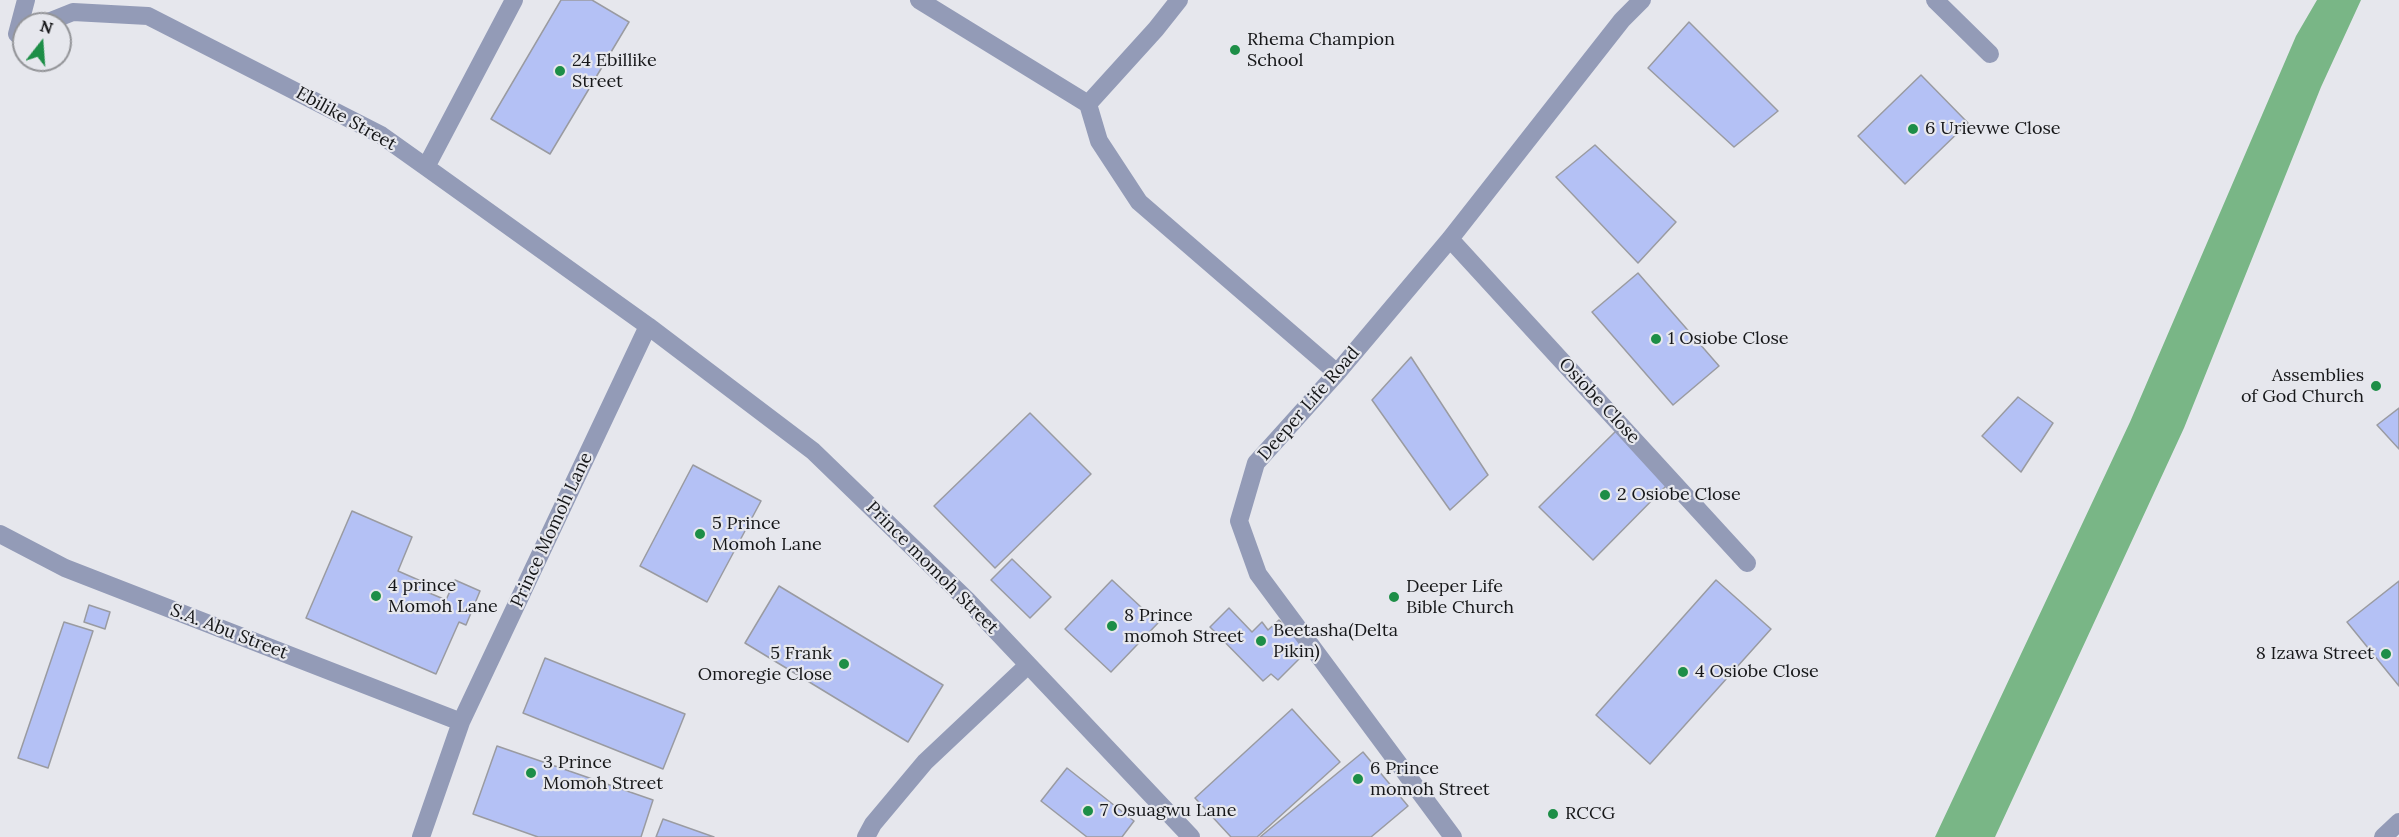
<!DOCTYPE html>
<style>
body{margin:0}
#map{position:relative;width:2399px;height:837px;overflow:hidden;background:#e6e7ed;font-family:Lora,serif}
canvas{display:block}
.north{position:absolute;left:12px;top:12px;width:60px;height:60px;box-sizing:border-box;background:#e6e7ed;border:2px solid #939498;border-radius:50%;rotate:17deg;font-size:16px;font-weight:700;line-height:24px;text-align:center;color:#161719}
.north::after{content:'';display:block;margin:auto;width:21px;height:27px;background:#1d8e47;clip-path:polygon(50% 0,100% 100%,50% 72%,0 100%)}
</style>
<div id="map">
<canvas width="2399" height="837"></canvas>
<div class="north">N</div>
</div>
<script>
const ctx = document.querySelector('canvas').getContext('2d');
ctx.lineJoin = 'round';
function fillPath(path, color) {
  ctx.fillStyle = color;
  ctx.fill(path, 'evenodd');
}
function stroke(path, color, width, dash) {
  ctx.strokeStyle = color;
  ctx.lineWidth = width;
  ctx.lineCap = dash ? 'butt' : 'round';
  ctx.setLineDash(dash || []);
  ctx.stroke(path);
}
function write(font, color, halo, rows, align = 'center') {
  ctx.font = font + ' Lora,serif';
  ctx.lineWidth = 4.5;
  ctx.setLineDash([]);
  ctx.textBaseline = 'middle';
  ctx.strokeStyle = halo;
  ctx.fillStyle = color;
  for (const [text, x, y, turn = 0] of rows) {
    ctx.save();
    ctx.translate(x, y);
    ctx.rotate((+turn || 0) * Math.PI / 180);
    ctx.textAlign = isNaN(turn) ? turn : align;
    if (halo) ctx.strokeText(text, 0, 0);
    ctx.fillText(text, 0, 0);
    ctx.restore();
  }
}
const water = new Path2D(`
 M2317,0H2361L2321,87L2184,428L1995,837H1935L2130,422L2296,36Z`);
const building = new Path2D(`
 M561,0H592L629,22L550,154L491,119Z
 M1689,22L1778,111L1734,147L1648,68Z
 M1921,75L1968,123L1905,184L1858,136Z
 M1595,145L1676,222L1638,263L1556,177Z
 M1638,273L1719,366L1673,405L1592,312Z
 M1411,357L1488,475L1450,510L1372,400Z
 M2018,397L2053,423L2021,472L1982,436Z
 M2399,408V449L2377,425Z
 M1030,413L1091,474L995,568L934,506Z
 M1617,430L1670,482L1593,560L1539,507Z
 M693,465L761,501L707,602L640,566Z
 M352,511L412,537L398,571L430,585L427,592L446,600L455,580L480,591L466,625L459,622L436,674L306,618Z
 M1012,559L1051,597L1030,618L991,580Z
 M1112,580L1158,623L1111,672L1065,629Z
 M1716,580L1771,629L1650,764L1596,715Z
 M2399,581V686L2347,622Z
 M779,586L943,685L908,742L745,643Z
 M89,605L110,612L105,629L84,622Z
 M1229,608L1252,632L1262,622L1268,630L1279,620L1308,650L1278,680L1271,674L1263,681L1210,627Z
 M64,622L93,631L48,768L18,758Z
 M545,658L685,714L663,769L523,713Z
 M1292,709L1340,762L1257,837H1231L1195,798Z
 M497,746L653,800L641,837H538L473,814Z
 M1363,752L1408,806L1371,837H1260Z
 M1067,768L1134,821L1122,837H1087L1041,801Z
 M663,819L714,837H656Z`);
const street = new Path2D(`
 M919,0L1088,104L1099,141L1139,202L1337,373
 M1935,0L1990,54
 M43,24L73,12L148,16L381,135L426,167L648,326L813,451L967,600L1191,837
 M17,34L26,0
 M1088,104L1156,29L1179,0
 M426,167L514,0
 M1450,239L1747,563
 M0,534L65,568L461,722
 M421,837L461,722L648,326
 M866,837L873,824L925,762L1028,665
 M1453,837L1258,574L1239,521L1256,463L1337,373L1450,239L1622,20L1642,0
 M2383,837L2399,822`);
const markers = [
 [1235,50,6,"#1d8e47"],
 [560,71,6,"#1d8e47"],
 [1913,129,6,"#1d8e47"],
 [1656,339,6,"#1d8e47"],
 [2376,386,6,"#1d8e47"],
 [1605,495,6,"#1d8e47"],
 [700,534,6,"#1d8e47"],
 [376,596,6,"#1d8e47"],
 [1394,597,6,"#1d8e47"],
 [1112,626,6,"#1d8e47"],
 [1261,641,6,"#1d8e47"],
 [2386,654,6,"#1d8e47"],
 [844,664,6,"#1d8e47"],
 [1683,672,6,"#1d8e47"],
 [531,773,6,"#1d8e47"],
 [1358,779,6,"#1d8e47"],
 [1088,811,6,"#1d8e47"],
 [1553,814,6,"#1d8e47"]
];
const poiNames = [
 ["Rhema Champion",1247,40],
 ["School",1247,61],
 ["24 Ebillike",572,61],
 ["Street",572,82],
 ["6 Urievwe Close",1925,129],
 ["1 Osiobe Close",1668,339],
 ["Assemblies",2364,376,"right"],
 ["of God Church",2364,397,"right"],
 ["2 Osiobe Close",1617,495],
 ["5 Prince",712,524],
 ["Momoh Lane",712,545],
 ["4 prince",388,586],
 ["Momoh Lane",388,607],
 ["Deeper Life",1406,587],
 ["Bible Church",1406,608],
 ["8 Prince",1124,616],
 ["momoh Street",1124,637],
 ["Beetasha(Delta",1273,631],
 ["Pikin)",1273,652],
 ["5 Frank",832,654,"right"],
 ["Omoregie Close",832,675,"right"],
 ["8 Izawa Street",2374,654,"right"],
 ["4 Osiobe Close",1695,672],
 ["3 Prince",543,763],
 ["Momoh Street",543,784],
 ["6 Prince",1370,769],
 ["momoh Street",1370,790],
 ["7 Osuagwu Lane",1100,811],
 ["RCCG",1565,814]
];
const streetNames = [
 ["Ebilike Street",346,119,29],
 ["Osiobe Close",1599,401,47],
 ["Deeper Life Road",1309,404,-49],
 ["Prince Momoh Lane",552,530,-65],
 ["Prince momoh Street",932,568,45],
 ["S.A. Abu Street",229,632,21]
];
fillPath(water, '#79b686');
fillPath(building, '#b4c1f5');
stroke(building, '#9a9ba1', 1.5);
stroke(street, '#939bb7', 18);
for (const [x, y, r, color] of markers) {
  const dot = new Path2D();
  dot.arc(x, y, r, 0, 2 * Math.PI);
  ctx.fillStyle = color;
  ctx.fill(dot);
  stroke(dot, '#e6e7ed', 2);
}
write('18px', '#161719', '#e6e7ed', poiNames, 'left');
write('18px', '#161719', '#e6e7ed', streetNames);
</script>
